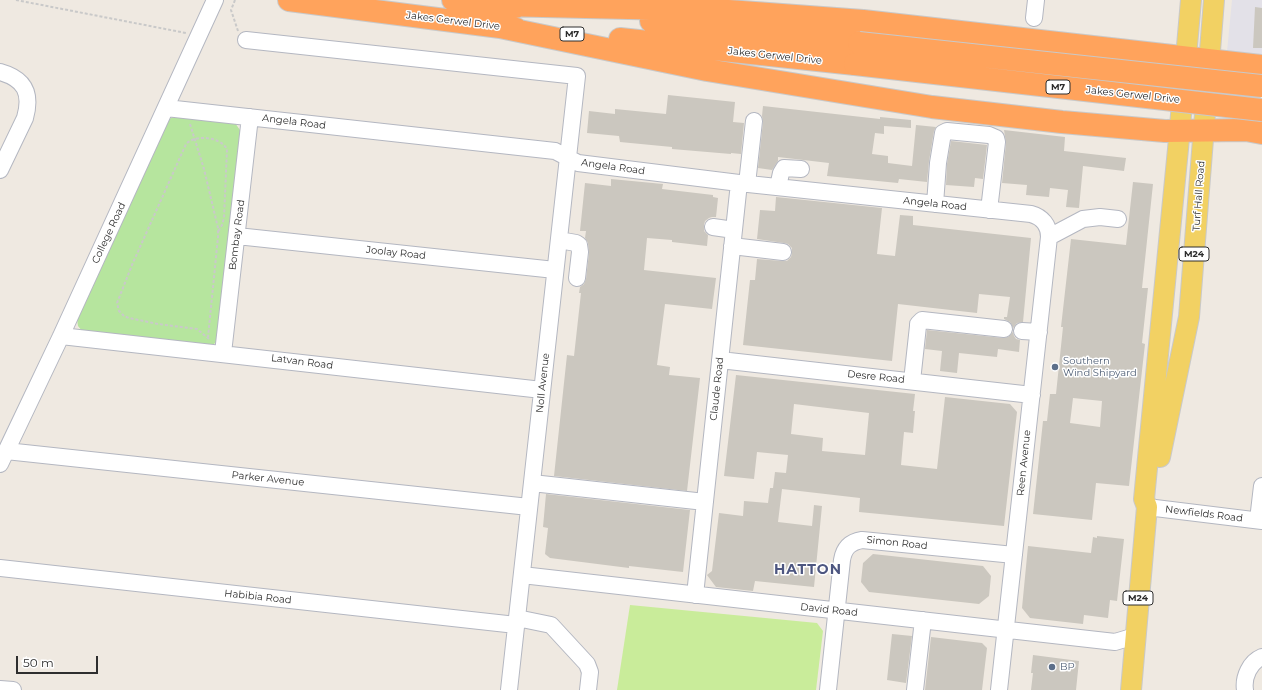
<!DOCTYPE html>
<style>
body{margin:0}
#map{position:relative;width:1262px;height:690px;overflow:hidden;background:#efe9e1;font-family:Montserrat,sans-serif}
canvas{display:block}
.scale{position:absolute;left:16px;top:656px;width:82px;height:18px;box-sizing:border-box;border:2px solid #2e2e2e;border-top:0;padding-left:5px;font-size:12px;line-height:14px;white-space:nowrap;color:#2e2e2e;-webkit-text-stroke:3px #fff;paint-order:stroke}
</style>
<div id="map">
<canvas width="1262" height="690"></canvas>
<div class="scale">50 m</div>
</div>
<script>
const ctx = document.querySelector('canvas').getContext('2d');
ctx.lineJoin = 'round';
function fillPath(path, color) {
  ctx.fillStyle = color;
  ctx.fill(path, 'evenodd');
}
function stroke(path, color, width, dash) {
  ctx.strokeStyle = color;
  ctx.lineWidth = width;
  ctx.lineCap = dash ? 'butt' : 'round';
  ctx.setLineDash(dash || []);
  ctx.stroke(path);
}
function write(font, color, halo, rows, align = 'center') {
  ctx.font = font + ' Montserrat,sans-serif';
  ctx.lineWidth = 3;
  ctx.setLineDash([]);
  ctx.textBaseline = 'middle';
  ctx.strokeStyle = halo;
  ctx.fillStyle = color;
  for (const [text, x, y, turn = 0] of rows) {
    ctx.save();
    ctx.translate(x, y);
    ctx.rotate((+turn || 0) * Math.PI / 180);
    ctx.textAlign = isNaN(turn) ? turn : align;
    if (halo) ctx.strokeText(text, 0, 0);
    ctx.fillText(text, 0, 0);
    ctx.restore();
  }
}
const industrial = new Path2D(`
 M1232,0H1262V66L1226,62Z`);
const green = new Path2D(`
 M178,116L235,123L240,130L241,134L220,338L214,344L206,347L82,331L78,326L77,319L166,122L171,118Z`);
const pitch = new Path2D(`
 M630,605L817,623L823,631L816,690H617Z`);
const building = new Path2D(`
 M1255,7L1262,8V48H1253Z
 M668,95L735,102L733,122L744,123L741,154L731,153V154L672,149V147L620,142L619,136L587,133L589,111L615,114V109L666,114Z
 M763,106L880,119V117L911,120V128L884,126V134L875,133L872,154L888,156V163L912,166L916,125L936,127L934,131L929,161L927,182L899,179L898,183L827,176L829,163L778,157V161L772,170L758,168L763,122L762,116Z
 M1004,130L1065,137L1064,151L1126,158L1124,171L1083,166L1079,208L1066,207L1068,190L1050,188L1049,197L1026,195L1027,185L1002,183L1006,143Z
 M951,141L987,145L983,179L975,178L974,187L946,185L947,164Z
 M611,179L663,184L662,189L713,195V197L718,198L716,217H712L709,218L705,221L704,225V231L708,235L707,246L672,242V240L647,238L644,270L716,278L712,309L665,304L657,365L670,367L669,375L700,378L687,491L554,476L567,355L574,356L581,293H579L580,287L584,284L586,279L589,253L588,243L585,238L586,231H580L585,183L611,186Z
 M1133,182L1153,184L1142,288H1148L1142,343L1145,344L1129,486L1096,483L1092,520L1033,514L1043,421H1047L1050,394H1056L1063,327H1061L1071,239L1126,245ZM1073,398L1102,401L1100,427L1070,423Z
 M776,197L882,208L877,254L895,256L900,215L913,216V225L1031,238L1023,322L1017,323L1013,328L1010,322L1004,319V317H1007L1010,297L979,294L977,313L898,304L892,361L743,345L750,280H755L757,259L782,261H787L791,257L792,253V248L788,244L784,243L757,239L760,210L775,211Z
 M927,330L1003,338L1008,337L1013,332L1014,336L1016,339L1020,340L1019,352L998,349L997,357L959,353L957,373L940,371L942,351L925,349Z
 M736,375L915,394L913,411H915L913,433L904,432L901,465L937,469L945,397L1010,404L1017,412L1004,526L859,512L860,498L782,489L778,522L812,526L814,505L822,506L814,587L755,581L753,591L716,587L707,575L712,571L719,513L743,516L744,501L768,503L770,488H773L775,472L786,473L788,455L757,452L754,479L724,476ZM794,404L869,413L865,455L822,451L823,438L791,434Z
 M546,494L690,510L683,572L629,566V568L550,558L545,554L548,528L543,527Z
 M1097,536L1124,539L1117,601L1110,600L1108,618L1084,615L1083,624L1030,618L1022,608L1028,546L1091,553L1093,537L1097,538Z
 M873,554L983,566L991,576L989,596L979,604L869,592L861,582L863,563Z
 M892,634L912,636L906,683L887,680Z
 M931,637L982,643L987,648L982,690H925Z
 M1033,655L1079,661L1076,690H1031L1033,673H1031Z`);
const path = new Path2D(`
 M16,0L186,33
 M235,0L231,10L238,31
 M190,124L204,169L218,228V237L208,337
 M209,339L197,329L158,324L129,318L124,316L119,311L117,303L132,265L186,144C196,134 220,137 227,149L224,218L222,225L218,232`);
const minor = new Path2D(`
 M1034,18L1036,0
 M246,40L577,76L509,690
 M0,72C25,79 32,93 25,118L0,170
 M166,108L555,151L578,163L739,183L1031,214C1042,217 1049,225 1049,237L999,690
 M747,184L754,121
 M778,187L781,173L784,168L801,169
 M935,204L938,163L943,133L947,131L989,135L996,138L997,142L989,210
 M713,227L734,230
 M237,236L555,270
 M1049,237L1083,219L1100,217L1118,219
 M559,240L576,243L579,245L580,252L577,278
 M732,246L783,252
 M1022,331L1039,332
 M61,336L542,390
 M223,353L250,117
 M720,360L1032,395
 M912,381L918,326V324L922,320L1004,329
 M6,451L529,507
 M0,464L61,336L215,0
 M532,483L705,502
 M1147,507L1262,521
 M1258,520L1262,486
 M0,568L516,625
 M522,575L1115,642L1135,636
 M695,595L739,183
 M517,618L551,625L587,664L590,672L588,690
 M0,689L13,690
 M828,690L842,560C844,548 850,542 862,540L1014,555
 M915,690L923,620
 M1245,690C1243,677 1250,662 1262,657`);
const major = new Path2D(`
 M1160,457L1189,317L1214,0
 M1131,690L1147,507L1144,499L1178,149L1191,0`);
const highway = new Path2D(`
 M289,0L516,29
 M453,0L516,7
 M500,5L715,10L863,21L1262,66
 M651,21L859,43
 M500,27L707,70L932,107L1062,122L1165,131L1246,130L1262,133
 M620,39L855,64`);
const highwayBridge = new Path2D(`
 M859,43L1262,86
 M855,64L1262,110`);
const markers = [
 [1055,367,4,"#5c6f8a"],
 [1052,667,4,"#5c6f8a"]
];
const shields = [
 [572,34,24],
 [1058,87,24],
 [1194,254,30],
 [1138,598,30]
];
const shieldNames = [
 ["M7",572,34],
 ["M7",1058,87],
 ["M24",1194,254],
 ["M24",1138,598]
];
const streetNames = [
 ["Jakes Gerwel Drive",453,21,7],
 ["Jakes Gerwel Drive",775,56,6],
 ["Jakes Gerwel Drive",1133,95,6],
 ["Angela Road",294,122,7],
 ["Angela Road",613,167,8],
 ["Turf Hall Road",1199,196,-86],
 ["Angela Road",935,204,6],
 ["College Road",109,233,-65],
 ["Bombay Road",237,235,-83],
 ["Joolay Road",396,253,6],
 ["Latvan Road",302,362,7],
 ["Desre Road",876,377,6],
 ["Noll Avenue",543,383,-84],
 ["Claude Road",717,389,-84],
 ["Reen Avenue",1024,463,-84],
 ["Parker Avenue",268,479,6],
 ["Newfields Road",1204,514,7],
 ["Simon Road",897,543,6],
 ["Habibia Road",258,597,6],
 ["David Road",829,610,6]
];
const serviceNames = [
 ["Southern",1063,361],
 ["Wind Shipyard",1063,373],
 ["BP",1060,667]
];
const districtNames = [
 ["HATTON",808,570]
];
fillPath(industrial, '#e3e1e8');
fillPath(green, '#b6e59e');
fillPath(pitch, '#c9ec9a');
fillPath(building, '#cbc7bf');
stroke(minor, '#b4b7c1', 18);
stroke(major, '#c9c9c9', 22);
stroke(highway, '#c9c9c9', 24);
stroke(path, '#c9c9c9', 2, [3, 2]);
stroke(minor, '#fff', 16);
stroke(major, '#f2d163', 20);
stroke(highway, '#ffa35c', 22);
stroke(highwayBridge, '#c9c9c9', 24, []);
stroke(highwayBridge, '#ffa35c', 22);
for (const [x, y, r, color] of markers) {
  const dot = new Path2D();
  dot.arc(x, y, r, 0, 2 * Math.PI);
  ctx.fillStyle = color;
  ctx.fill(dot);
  stroke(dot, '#fff', 1.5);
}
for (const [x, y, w] of shields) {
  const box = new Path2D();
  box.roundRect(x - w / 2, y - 7, w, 14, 3);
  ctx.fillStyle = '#fff';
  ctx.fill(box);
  stroke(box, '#2e2e2e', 1);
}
write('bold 9px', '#2e2e2e', null, shieldNames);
write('10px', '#2e2e2e', '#fff', streetNames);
write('10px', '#4e5e75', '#fff', serviceNames, 'left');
ctx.letterSpacing = '1px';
write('bold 14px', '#4d5680', '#fff', districtNames);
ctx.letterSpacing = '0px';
</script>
